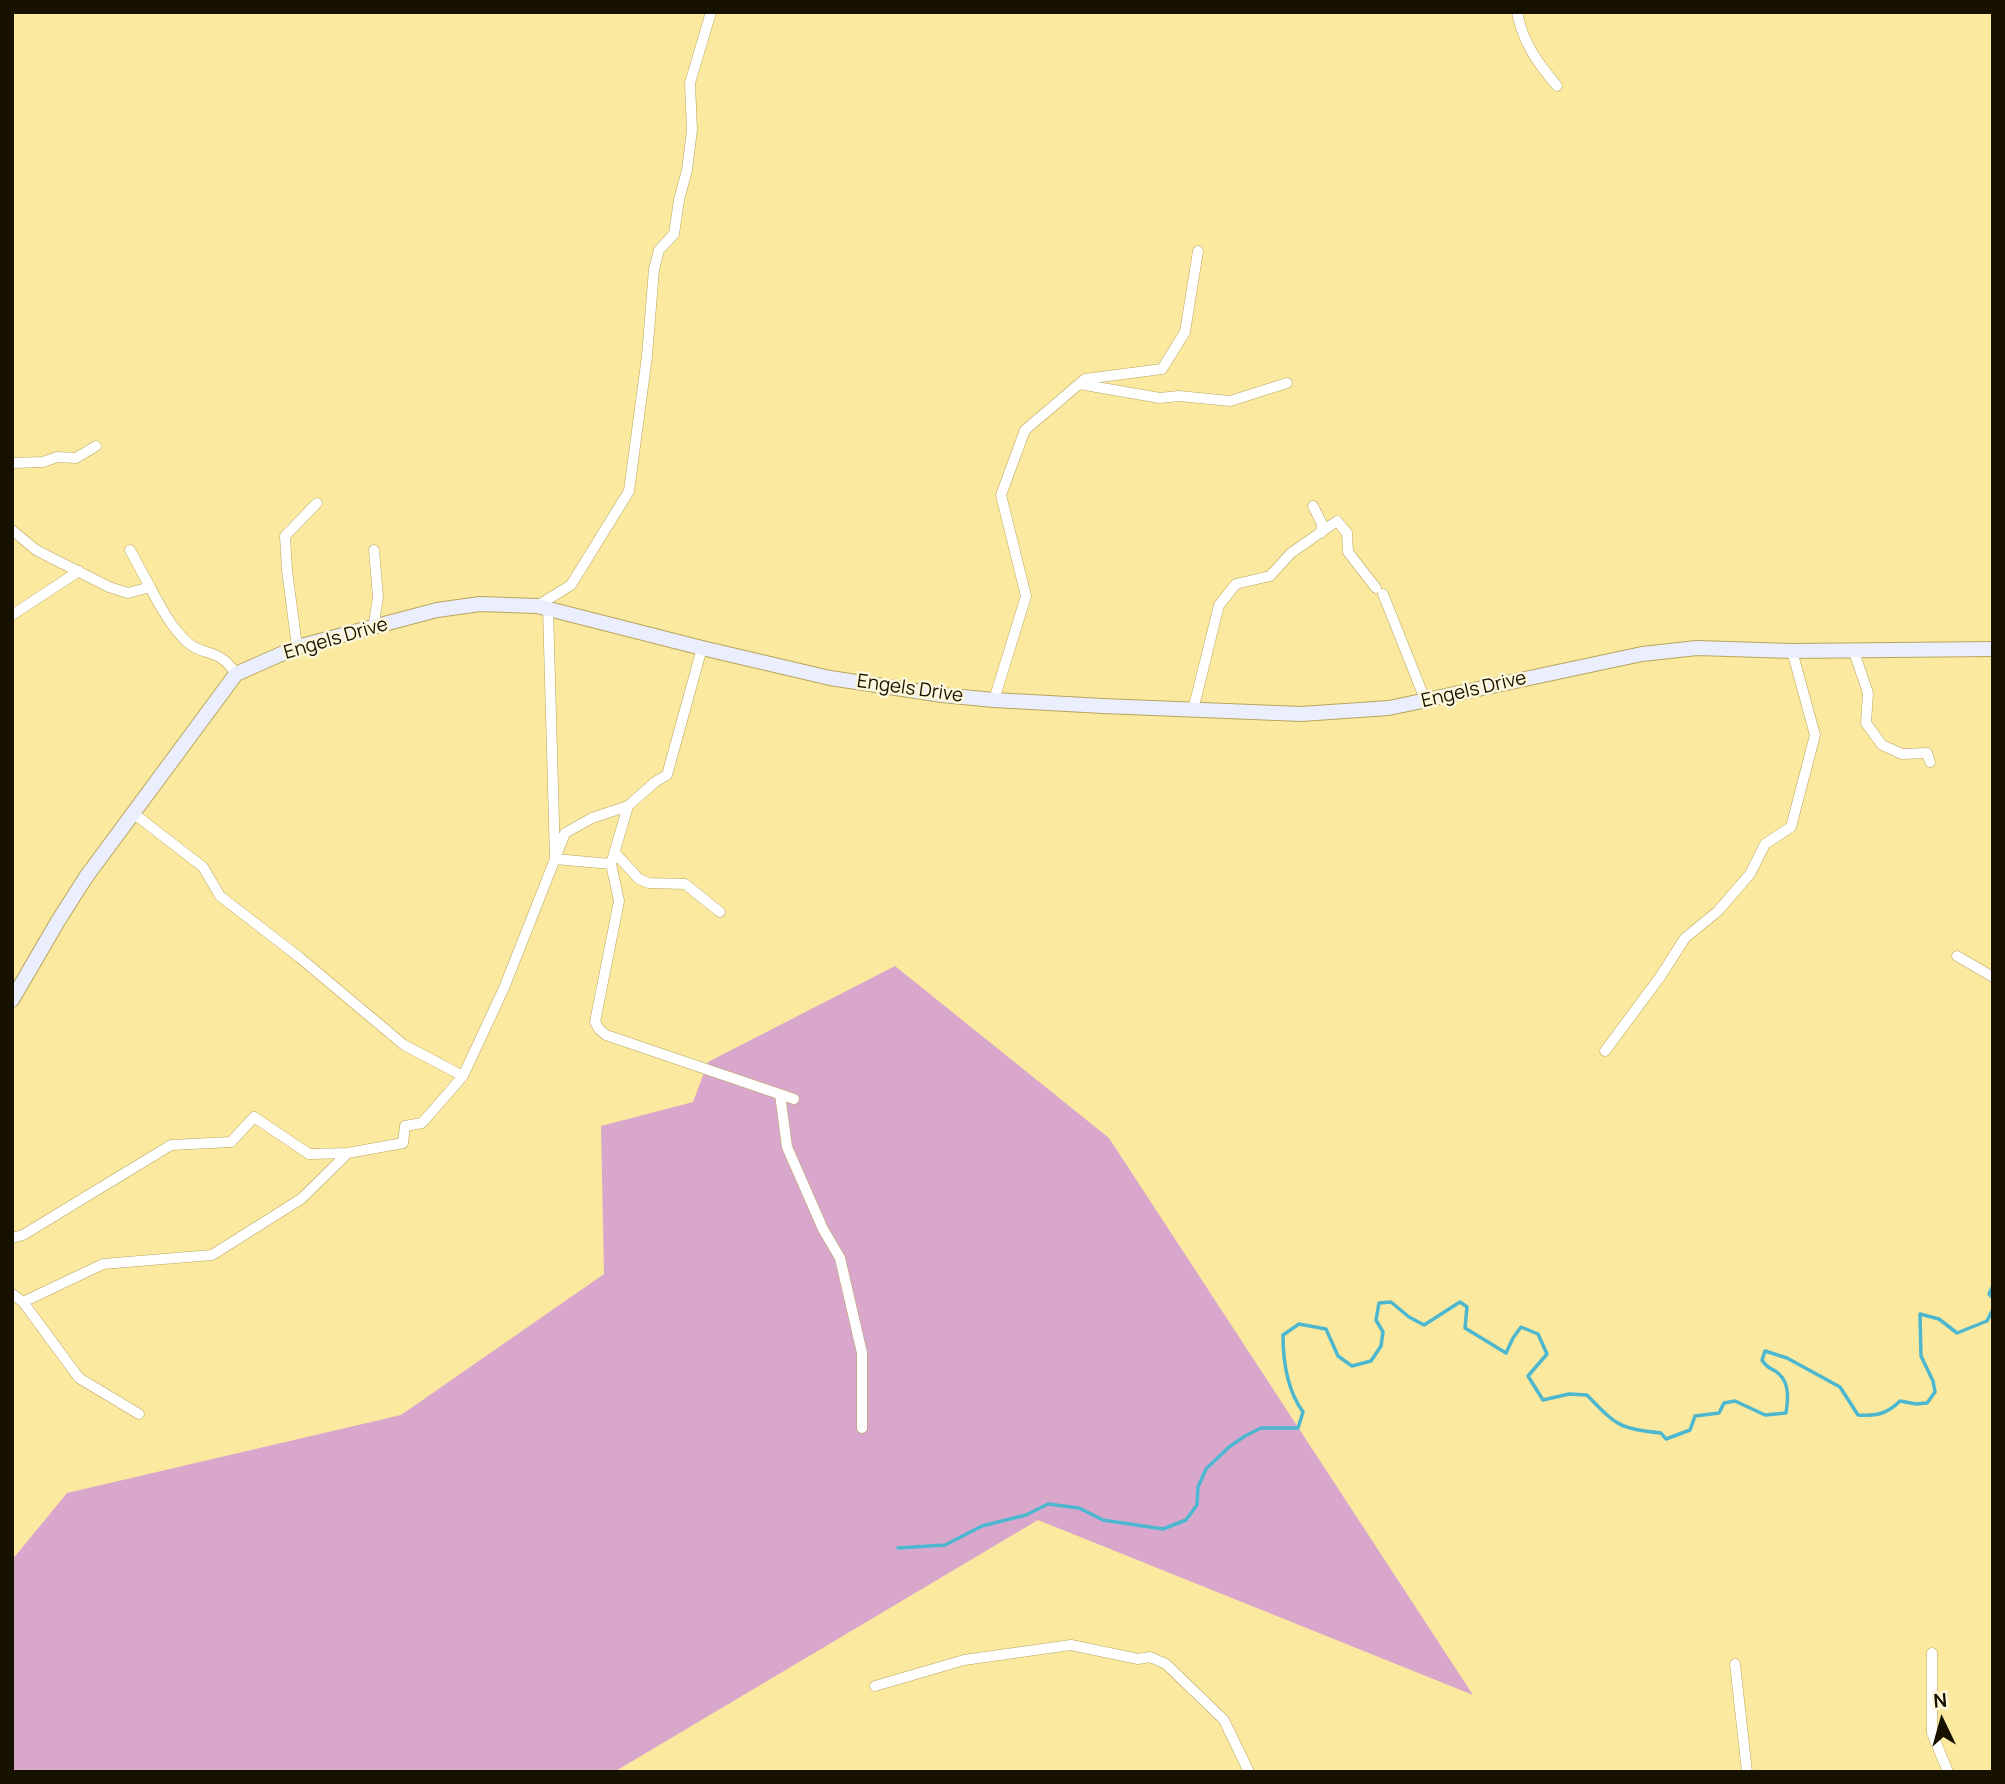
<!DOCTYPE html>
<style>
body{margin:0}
#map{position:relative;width:2005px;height:1784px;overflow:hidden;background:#fce9a0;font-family:Manrope,sans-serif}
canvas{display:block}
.frame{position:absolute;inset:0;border:14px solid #171200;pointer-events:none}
.north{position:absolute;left:1907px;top:1686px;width:70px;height:70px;-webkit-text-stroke:5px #fef7da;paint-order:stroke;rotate:355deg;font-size:19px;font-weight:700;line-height:28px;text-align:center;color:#171200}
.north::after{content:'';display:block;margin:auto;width:24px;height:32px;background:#171200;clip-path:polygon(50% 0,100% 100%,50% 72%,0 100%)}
</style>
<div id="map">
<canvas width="2005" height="1784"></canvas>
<div class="frame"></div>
<div class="north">N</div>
</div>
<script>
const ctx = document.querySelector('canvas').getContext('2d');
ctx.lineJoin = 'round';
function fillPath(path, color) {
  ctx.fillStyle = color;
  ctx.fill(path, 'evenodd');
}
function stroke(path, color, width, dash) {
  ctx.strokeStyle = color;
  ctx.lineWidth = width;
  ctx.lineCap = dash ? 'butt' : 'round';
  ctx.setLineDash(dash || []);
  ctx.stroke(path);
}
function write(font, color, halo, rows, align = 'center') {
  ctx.font = font + ' Manrope,sans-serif';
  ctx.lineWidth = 5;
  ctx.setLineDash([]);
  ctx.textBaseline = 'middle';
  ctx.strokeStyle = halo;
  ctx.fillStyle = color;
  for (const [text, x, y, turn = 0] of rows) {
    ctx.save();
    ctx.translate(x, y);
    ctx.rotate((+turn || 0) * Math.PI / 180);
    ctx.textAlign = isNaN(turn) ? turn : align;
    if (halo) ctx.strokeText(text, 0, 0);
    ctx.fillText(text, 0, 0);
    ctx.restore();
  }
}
const green = new Path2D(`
 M895,966L1109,1138L1473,1695L1038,1520L614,1772H12V1560L67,1493L401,1415L604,1274L601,1126L693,1102L708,1062Z`);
const stream = new Path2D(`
 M1993,1286L1989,1294L1993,1298
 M898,1548L945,1545L982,1526L1026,1515L1048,1504L1079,1508L1103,1520L1163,1529L1186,1520L1197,1505L1198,1487L1206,1469L1229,1447L1245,1436L1261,1428H1298L1303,1412C1287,1390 1283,1363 1283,1335L1299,1324L1326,1329L1338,1356L1352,1366L1371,1361L1381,1346L1383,1332L1376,1320L1379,1303L1391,1302L1409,1317L1424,1325L1460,1302L1467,1307L1465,1328L1506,1353L1513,1338L1521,1327L1538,1334L1547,1354L1528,1376L1543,1400L1569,1394L1587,1395C1617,1426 1618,1428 1661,1433L1666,1439L1690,1430L1695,1416L1719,1413L1724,1403L1735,1401L1765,1415L1786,1413C1788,1400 1790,1384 1779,1374C1772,1367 1769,1371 1762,1360L1765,1351L1787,1358L1840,1387L1858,1415C1877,1416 1887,1414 1900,1401L1916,1404L1927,1403L1935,1392L1933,1381L1921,1356L1920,1314L1939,1319L1957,1333L1987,1321L1993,1309`);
const street = new Path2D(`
 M1517,12C1523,43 1537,62 1557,86
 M1079,384L1160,398L1179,396L1230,401L1287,383
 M12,463L43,462L57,457L76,458L96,446
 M1313,506L1322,524L1321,533
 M12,530L36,550L109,587L128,593L150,587C160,606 171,627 187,642C203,657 219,647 236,674
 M130,550L150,587
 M1383,594L1426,702
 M537,606L571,585L629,491L647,356L654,269L659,250L674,234L679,200L687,170L692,130L690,83L711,12
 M12,615L79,571
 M373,629L378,597L374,550
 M297,647L287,570L285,536L317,503
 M1853,649L1868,693L1866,723L1882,745L1902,754L1927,753L1930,762
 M994,700L1026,596L1001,495L1025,430L1085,379L1162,369L1185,332L1198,251
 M1193,710L1219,605L1236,584L1270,576L1291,553L1337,521L1347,533L1348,552L1376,588
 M628,806L611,864L619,901L595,1022L599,1029L606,1035L794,1099
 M133,813L203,867L220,896L299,957L404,1045L463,1076
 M616,854L639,879L649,883L685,884L720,912
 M611,864L555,859L565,833L592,818L628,806L655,782L667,775L702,648
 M1957,956L1993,977
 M1605,1051L1660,977L1685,938L1718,911L1750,874L1765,844L1791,827L1815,735L1792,651
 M780,1094L787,1147L823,1229L840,1258L862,1353V1428
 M12,1238L23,1235L171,1145L231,1142L254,1117L309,1154L348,1153
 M12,1294L23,1302L79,1378L139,1414
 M23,1302L103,1264L212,1255L301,1199L348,1153L403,1143L405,1126L422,1123L463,1076L504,988L555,859L548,608
 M1932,1653V1733L1948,1772
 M1735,1664L1747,1772
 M875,1686L964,1660L1071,1645L1138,1659L1150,1657L1166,1664L1224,1720L1249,1772`);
const secondary = new Path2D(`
 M12,1000L58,921L86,877L236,674L297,647L437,610L480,604L537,606L702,648L830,678L942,695L994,700L1103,706L1301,714L1389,708L1642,654L1697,648L1792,651L1993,649`);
const streetNames = [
 ["Engels Drive",336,639,-16],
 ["Engels Drive",910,689,8],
 ["Engels Drive",1474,690,-13]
];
fillPath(green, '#d9a7cc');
stroke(stream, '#4cb7cf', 3.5);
stroke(street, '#b7a55e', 11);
stroke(secondary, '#b7a55e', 16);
stroke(street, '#fff', 10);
stroke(secondary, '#ebeefc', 14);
write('19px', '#171200', '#fef7da', streetNames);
</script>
